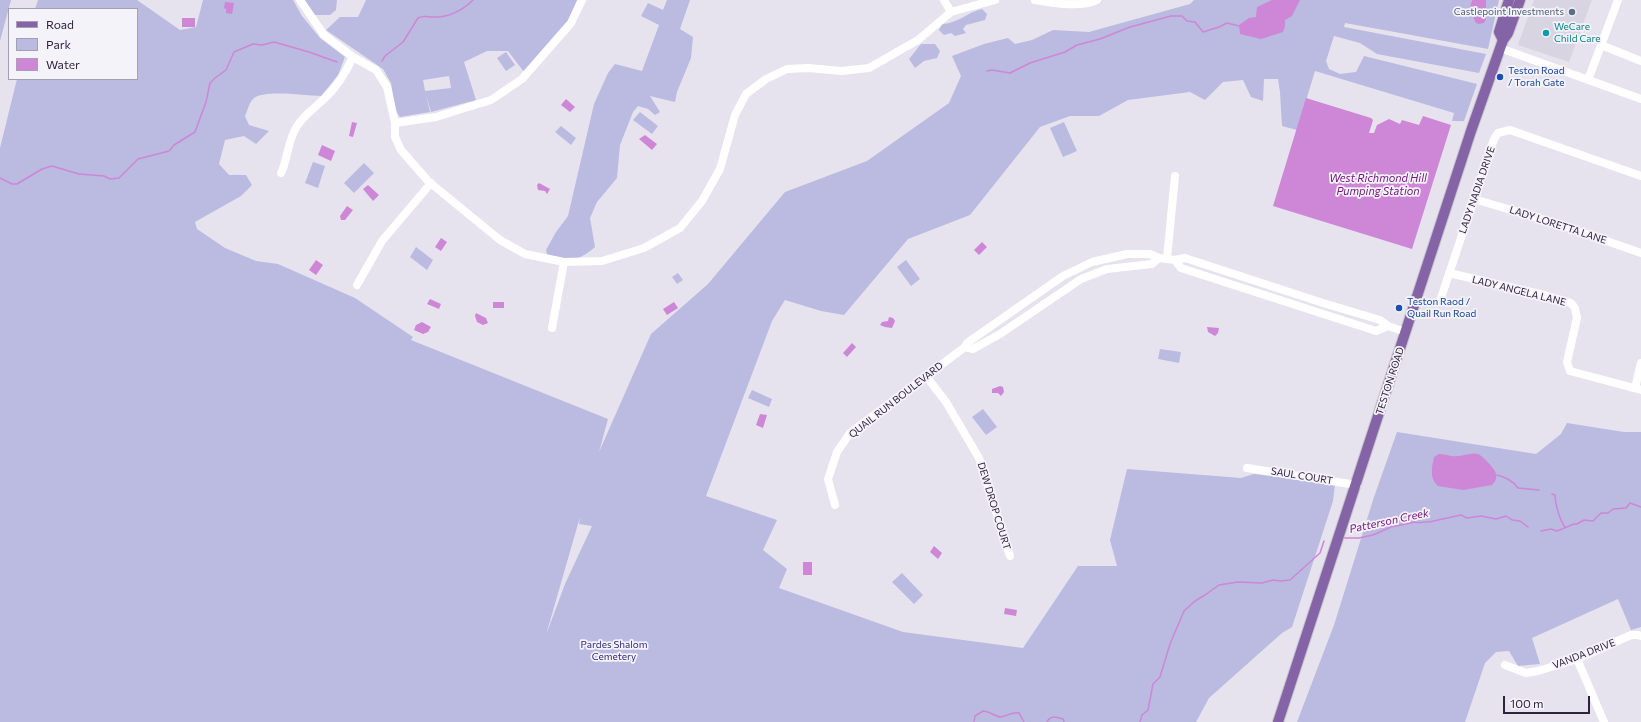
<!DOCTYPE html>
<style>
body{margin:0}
#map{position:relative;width:1641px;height:722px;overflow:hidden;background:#e6e3ee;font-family:Commissioner,sans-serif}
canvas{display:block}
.legend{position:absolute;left:8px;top:8px;width:130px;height:72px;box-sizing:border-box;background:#f5f3fa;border:1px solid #a69fb0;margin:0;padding:5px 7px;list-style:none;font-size:12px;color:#302140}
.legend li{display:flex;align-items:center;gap:8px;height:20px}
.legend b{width:20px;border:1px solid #a69fb0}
.scale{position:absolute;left:1503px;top:696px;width:87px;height:18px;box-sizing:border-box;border:2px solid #302140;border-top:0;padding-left:5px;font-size:12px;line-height:14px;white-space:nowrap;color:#302140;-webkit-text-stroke:3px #f5f3fa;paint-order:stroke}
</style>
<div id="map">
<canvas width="1641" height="722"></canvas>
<ul class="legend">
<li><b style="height:5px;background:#8464a6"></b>Road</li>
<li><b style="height:11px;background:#bbbae0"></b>Park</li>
<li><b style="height:11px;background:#cd87d6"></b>Water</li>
</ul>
<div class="scale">100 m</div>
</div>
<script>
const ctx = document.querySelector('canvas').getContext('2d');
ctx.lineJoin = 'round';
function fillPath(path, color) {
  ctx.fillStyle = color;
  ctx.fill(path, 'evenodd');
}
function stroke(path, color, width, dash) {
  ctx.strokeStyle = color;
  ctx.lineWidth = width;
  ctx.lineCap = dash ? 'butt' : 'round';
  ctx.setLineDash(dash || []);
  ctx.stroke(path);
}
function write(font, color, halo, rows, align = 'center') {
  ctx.font = font + ' Commissioner,sans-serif';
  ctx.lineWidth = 3.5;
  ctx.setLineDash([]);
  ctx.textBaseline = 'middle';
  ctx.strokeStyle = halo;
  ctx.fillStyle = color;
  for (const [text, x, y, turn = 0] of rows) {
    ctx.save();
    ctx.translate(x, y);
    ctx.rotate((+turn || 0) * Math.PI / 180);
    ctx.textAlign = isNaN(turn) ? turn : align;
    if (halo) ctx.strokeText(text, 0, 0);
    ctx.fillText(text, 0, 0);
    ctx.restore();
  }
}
const built = new Path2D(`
 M1534,0H1592L1569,62L1518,45Z`);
const green = new Path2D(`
 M0,0H11L0,41Z
 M38,0H137L180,30L196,27L203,0H293L302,16L320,38L345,57L338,75L321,96C306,96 263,89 253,99C249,103 247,112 245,116L249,125L269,131L256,144L244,136L225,140L219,164L229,175H246L252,185L241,196L195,222L197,229L225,248L256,261L278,264L355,298L413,337L411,340L608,419L599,452L651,334L708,284L785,192L867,161L949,103L961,76L952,56L984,44L1008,38L1015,44L1032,40L1053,30L1089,32L1190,4L1194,0H1472L1470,6L1475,22L1486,19V0H1499L1488,49L1345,23L1344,27L1486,54L1479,73L1377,54L1360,43L1334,36L1326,61L1329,69L1340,74L1356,72L1364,56L1477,84L1464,121H1452L1454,113L1315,71L1297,130L1282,126L1280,92L1278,79H1264L1263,101L1251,97L1243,80L1223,82L1205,100L1190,92L1128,100L1099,116H1070L1040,127L970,215L908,239L844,315L821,311L785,300L772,321L706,496L777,520L763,550L787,569L779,588L903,632L1023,648L1078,566H1117L1110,540L1127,469L1241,478L1254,474L1335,484L1333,501L1292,627L1282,633L1209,698L1196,722H0V148L17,79H137V9H35ZM580,517L579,524L592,526L565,584L546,635Z
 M303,0H337L336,10L330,15H314Z
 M366,0H577L568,21L524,72L508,51H487L464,62L476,100L431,112L426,95L430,112L400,117L396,111L391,83L383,69L326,30L340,17H358ZM449,76L451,88L425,91L423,80Z
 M667,0H690L680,29L693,37L691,58L677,92L675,102L650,96L660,112L655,115L648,109L638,106L633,112L620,145L617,178L597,202L590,218L595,247C579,261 567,264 547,254L546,250L556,232L568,216L594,104L608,73L615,64L642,71L659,25L641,16L648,3L663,10Z
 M982,9L987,14L985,20L966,25L963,29L966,33L955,36L951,33L944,35L939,30L942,24C957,24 968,12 982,9Z
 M921,44H935L940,51L937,58L924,61L915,68L909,59Z
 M506,52L515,65L506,71L497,58Z
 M640,112L658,126L652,134L633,120Z
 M1064,122L1077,151L1063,157L1050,128Z
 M561,126L576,138L571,145L555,132Z
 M313,162L325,166L318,188L305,183Z
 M364,163L374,173L354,193L344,183Z
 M416,247L433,260L427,270L410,257Z
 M906,260L920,279L911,286L897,267Z
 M678,273L683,280L677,284L672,277Z
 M1160,349L1181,352L1179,363L1158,359Z
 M752,390L772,399L769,407L748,398Z
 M983,409L997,427L986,435L972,417Z
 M1567,423L1624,432H1641V627L1631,630L1618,599L1532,638L1540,664L1518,666L1509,651L1496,652L1485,663L1465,722H1297L1334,625L1374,497L1397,432L1536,454L1561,434Z
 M902,573L923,595L914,604L892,582Z`);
const water = new Path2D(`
 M1272,0H1300L1292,16L1285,20V26L1283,32L1261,39L1240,34L1239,25L1249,18L1256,17L1257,7Z
 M1472,0H1486V19L1484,23L1478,24L1475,22L1470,6Z
 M225,2L234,3L232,14L226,13V9L224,8Z
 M182,18H195V27H182Z
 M1306,98L1371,118L1373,120L1369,133H1374L1377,125L1389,119L1400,124L1402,120L1419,125L1423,116L1451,125L1412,249L1273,206Z
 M566,99L575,107L570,112L561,105Z
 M352,122L357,123L353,137L349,136Z
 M645,135L657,144L652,150L639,139Z
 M322,145L335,151L331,161L318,155Z
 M539,183L550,189L547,194L545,191L538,190L537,185Z
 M368,185L379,195L373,201L363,189Z
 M347,206L353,210L345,220H341L340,216Z
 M441,238L447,242L441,251L435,247Z
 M982,242L987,247L979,255L974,250Z
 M316,260L323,265L316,275L309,270Z
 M430,299L441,304L439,309L427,304Z
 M493,302H504V308H493Z
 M674,302L678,308L667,315L663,309Z
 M476,313L486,318L488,323L483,325L477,322L475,316Z
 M889,317L893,318L895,321L892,328L885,327L880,325L882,322L888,321Z
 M422,322L431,327L428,332L423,334L414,330L416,325Z
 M1207,327L1219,328L1218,333L1215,336L1208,332Z
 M852,343L856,347L847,357L843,353Z
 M1000,386L1003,387L1004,392L1001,396L998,393H992V389Z
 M760,414L767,415L763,428L756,425Z
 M1439,454C1445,454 1450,457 1457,456C1464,456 1471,452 1478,454C1483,456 1496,470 1496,474C1497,479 1495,482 1492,485L1463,490L1438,486C1429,478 1432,467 1434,457Z
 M934,546L942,553L938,559L930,552Z
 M803,562H812V575H803Z
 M1005,608L1017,610L1016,616L1004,614Z`);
const stream = new Path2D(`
 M382,61L385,56L403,42L418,18C423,15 428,17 433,17C448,18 463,10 473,0
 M987,71L992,70L1010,73L1030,63L1065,52L1077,45L1100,39L1130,27L1171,16H1182L1187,21L1195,22L1203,32L1219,27L1227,23L1239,26
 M0,178L12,184H17L42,169L52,166L79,174L104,176L110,179L119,178L138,159L169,151L174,145L195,132L206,102L210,83L215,78L226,70L234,52L253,44L262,45L274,42L309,52L337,62
 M1497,475C1506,477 1512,480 1518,488L1539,490
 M1552,494L1555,495C1555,503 1560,521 1565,527
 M1541,531L1551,529L1557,531L1574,524H1577L1584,520L1593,521L1601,513H1608L1613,509L1626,508L1630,503L1641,507
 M1344,538H1359L1373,535L1391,527L1415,522C1420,524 1424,521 1429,522L1461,515L1467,518L1481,516L1496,519L1506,516L1512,520L1520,521L1528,527
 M974,722L975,716L983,711C989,711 996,717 1001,717C1008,716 1012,711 1019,713L1024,722
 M1047,722C1050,715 1056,717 1063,719L1064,722
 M1140,722L1142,715L1148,710L1153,684L1160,677L1170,644L1184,611L1195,601L1205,595L1219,585L1238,582L1262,583L1273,580L1281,581L1290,580L1320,553L1324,541`);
const minor = new Path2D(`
 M300,0L324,35L353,57L376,70L387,87L395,123V137L401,150L428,181L500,240L525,254L564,262L602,261L644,248L680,228L702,201L720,169L735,115L746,94L766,79L787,69L809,68L841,71L869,68L918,40L951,12L995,0
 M944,0L951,12
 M1035,0C1054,3 1079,8 1097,0
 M1601,45L1641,61
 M1500,48L1641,99
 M1588,80L1618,0
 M395,123L436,117L491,100L522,79L571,23L582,0
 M281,173C288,159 287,142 297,126C304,115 316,107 325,98C338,86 346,72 353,57
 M1474,199L1555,223L1641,253
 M1167,258L1175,176
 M1175,260L1181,268L1376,331L1388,326
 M1449,273L1544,295L1571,303L1575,308L1577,318L1567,362L1570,371L1641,390
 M357,285L382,241L431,183
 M1440,301L1494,139L1498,133L1510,130L1641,176
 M552,328L564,262
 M965,347L973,349L1000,334L1081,279L1107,269L1152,264L1159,258
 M926,376L946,402L979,458L1010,556
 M1635,388L1641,363
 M1247,468L1357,485
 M835,505L828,479L837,452L850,433L965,347L967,343L1063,276L1092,262L1127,254H1150L1159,258L1175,260L1185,258L1323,303L1380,320L1388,326L1406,332
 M1577,659L1604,722
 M1505,665L1526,673L1538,671L1577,659L1631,635H1638L1641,636`);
const major = new Path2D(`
 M1503,40L1499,32L1509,0
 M1278,722L1471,131L1503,40L1508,33L1520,0`);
const markers = [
 [1572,12,4,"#5c6f8a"],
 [1546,33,4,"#0f9aa8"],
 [1500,77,4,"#1a4fb4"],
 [1399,308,4,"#1a4fb4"]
];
const serviceNames = [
 ["Castlepoint Investments",1564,12]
];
const cultureNames = [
 ["WeCare",1554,27],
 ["Child Care",1554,39]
];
const transitNames = [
 ["Teston Road",1508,71],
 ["/ Torah Gate",1508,83],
 ["Teston Raod /",1407,302],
 ["Quail Run Road",1407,314]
];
const streetNames = [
 ["LADY NADIA DRIVE",1477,190,-71],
 ["LADY LORETTA LANE",1558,225,18],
 ["LADY ANGELA LANE",1519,291,14],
 ["TESTON ROAD",1390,381,-72],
 ["QUAIL RUN BOULEVARD",896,400,-38],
 ["SAUL COURT",1302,476,9],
 ["DEW DROP COURT",994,506,73],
 ["VANDA DRIVE",1584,654,-21]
];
const parkNames = [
 ["Pardes Shalom",614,645],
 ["Cemetery",614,657]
];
const waterNames = [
 ["West Richmond Hill",1378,178],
 ["Pumping Station",1378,191],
 ["Patterson Creek",1389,521,-12]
];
fillPath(built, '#d8d4e2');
fillPath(green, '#bbbae0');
fillPath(water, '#cd87d6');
stroke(stream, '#cd87d6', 1.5);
stroke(major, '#c5c1ca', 12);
stroke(minor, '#fff', 8);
stroke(major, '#8464a6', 10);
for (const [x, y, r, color] of markers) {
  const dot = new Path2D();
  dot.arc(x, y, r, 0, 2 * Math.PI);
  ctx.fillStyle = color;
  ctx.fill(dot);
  stroke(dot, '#f5f3fa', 1.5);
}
write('10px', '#4e5e75', '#f5f3fa', serviceNames, 'right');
write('10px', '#0d838f', '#f5f3fa', cultureNames, 'left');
write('10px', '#164399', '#f5f3fa', transitNames, 'left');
write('10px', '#302140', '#f5f3fa', streetNames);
write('10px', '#33287a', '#f5f3fa', parkNames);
write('italic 11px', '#761780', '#f5f3fa', waterNames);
</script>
